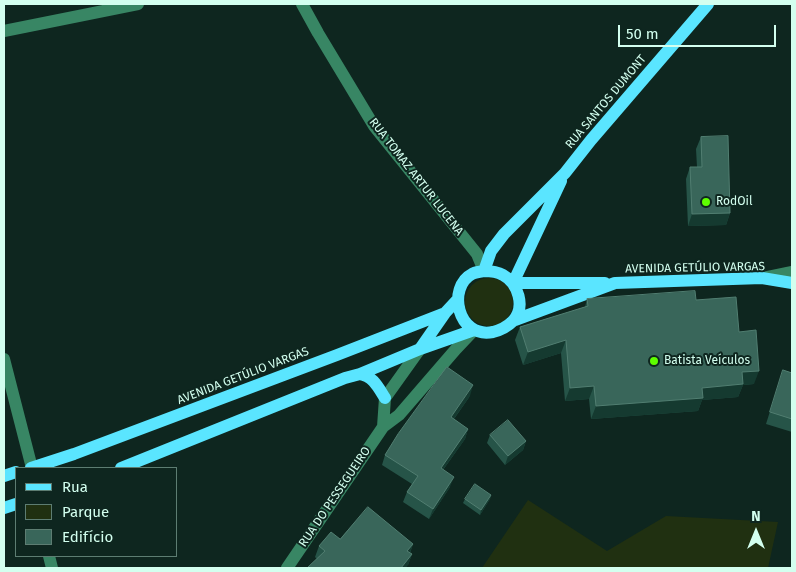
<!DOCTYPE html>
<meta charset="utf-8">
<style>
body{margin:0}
#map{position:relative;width:796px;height:572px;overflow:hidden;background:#0e261f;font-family:"Fira Sans",sans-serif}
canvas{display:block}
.frame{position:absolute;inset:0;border:5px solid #d3ffef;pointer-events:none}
.legend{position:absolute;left:15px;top:467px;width:162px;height:90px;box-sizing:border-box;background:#0e261f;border:1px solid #5d7d72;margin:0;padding:6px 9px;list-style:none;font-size:15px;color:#d3ffef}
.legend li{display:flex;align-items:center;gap:10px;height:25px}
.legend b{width:25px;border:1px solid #5d7d72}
.north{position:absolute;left:731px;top:507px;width:50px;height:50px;-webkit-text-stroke:4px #0e261f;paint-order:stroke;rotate:0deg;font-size:14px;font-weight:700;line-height:20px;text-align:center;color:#d3ffef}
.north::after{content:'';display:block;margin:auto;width:18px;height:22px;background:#d3ffef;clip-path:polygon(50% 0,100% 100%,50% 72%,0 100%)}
.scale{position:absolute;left:618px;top:25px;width:158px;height:22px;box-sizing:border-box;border:2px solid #d3ffef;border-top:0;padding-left:6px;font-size:15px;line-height:18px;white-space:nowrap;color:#d3ffef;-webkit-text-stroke:4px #0e261f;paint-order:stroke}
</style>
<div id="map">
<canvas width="796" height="572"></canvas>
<div class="frame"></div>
<ul class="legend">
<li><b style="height:6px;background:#5ae5ff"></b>Rua</li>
<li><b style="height:14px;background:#203011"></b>Parque</li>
<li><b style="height:14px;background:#39665a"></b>Edifício</li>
</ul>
<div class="north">N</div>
<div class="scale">50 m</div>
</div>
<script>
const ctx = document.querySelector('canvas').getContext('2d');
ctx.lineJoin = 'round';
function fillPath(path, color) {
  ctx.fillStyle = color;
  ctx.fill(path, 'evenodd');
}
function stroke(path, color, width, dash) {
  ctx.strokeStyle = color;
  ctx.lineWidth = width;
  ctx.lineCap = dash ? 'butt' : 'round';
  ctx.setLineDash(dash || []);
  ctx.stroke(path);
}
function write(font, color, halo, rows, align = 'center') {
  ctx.font = font + ' "Fira Sans",sans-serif';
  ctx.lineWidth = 4;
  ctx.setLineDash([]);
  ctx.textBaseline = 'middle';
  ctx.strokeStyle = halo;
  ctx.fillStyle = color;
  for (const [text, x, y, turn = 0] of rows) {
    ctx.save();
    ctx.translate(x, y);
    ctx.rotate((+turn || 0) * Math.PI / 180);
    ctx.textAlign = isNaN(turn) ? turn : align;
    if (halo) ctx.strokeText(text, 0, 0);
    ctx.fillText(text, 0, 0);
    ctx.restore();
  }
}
const green = new Path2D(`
 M465 302a24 24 0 1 1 48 0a24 24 0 1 1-48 0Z
 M528,500L607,551L666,516L778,522L768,568H482Z`);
const minor = new Path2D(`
 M302,4L318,33L374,126L477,254L484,271
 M4,31L138,4
 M763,278L792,272
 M4,359L32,468
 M383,427L385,398L420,349
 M49,556L52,568
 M287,568L383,427L399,415L456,349L474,330`);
const major = new Path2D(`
 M484,271L491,251L504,234L565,173L591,140L708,4
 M484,271C490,271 496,271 503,275C518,283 526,307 513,321C507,327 501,330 493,332C457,339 447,287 472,274C475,272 480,272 484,271Z
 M513,283L561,181
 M513,283H605
 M515,320L615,283L762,278L792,283
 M420,349L445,313
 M360,374C373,376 378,387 385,398
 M31,468L74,454L337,355L445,313L458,299
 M121,468L345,378L360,374L420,349L474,330
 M4,476L16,472
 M4,508L16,504`);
const wall = new Path2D(`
 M701,137L730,213L726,225L688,226L686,179L690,167H697L696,149Z
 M587,299L696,300L739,332L754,384L743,385L738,397L702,400L698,411L591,419L589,399L565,401L561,353L523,365L515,340L520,327L585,307Z
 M783,370L792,373V432L766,424Z
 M470,396L454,419L468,429L465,439L443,470L450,487L429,519L403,502L407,492L412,484L382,465L385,455Z
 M490,435L526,441L523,450L505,465L487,443Z
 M491,495L490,499L480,515L463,503L465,499Z
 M340,539L413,544L410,553L412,554L408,565L317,559L315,557L319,546Z`);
const shadedWall = new Path2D(`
 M730,213L726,225L688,226L692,214Z
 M566,340L561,353L523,365L528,352Z
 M759,371L754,384L743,385L738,397L702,400L698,411L591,419L596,406L702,388L742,372Z
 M473,385L470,396L448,427L451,417Z
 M594,386L589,399L565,401L570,388Z
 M468,429L465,439L437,478L441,468Z
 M526,441L523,450L505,465L508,456Z
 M454,477L450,487L429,519L433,509Z
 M491,495L490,499L480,515L481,510Z
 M413,544L409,555L407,551Z
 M412,554L408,565L406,568H401Z`);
const building = new Path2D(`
 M728,136L730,213L692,214L690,167H702L701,137Z
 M695,291L696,300L736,297L739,332L756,330L759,371L742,372L743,384L702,388L703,398L596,406L594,386L570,388L566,340L528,352L520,327L588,306L587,299Z
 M447,367L473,385L451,417L468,429L441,468L454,477L433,509L407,492L418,476L385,455L398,434Z
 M783,370L792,373V419L770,412Z
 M508,420L526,441L508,456L490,435Z
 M475,484L491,495L481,510L465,499Z
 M368,507L413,544L407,551L412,554L401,568H307L325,551L319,546L331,532L340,539Z`);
const markers = [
 [706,202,5,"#5efe00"],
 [654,361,5,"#5efe00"]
];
const streetNames = [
 ["RUA SANTOS DUMONT",606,102,-50],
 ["RUA TOMAZ ARTUR LUCENA",416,177,52],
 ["AVENIDA GETÚLIO VARGAS",695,268,-1],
 ["AVENIDA GETÚLIO VARGAS",243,376,-21],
 ["RUA DO PESSEGUEIRO",335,497,-56]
];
const poiNames = [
 ["RodOil",716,202],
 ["Batista Veículos",664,361]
];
fillPath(green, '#203011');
stroke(minor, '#388664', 12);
stroke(major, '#5ae5ff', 12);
fillPath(wall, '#265448');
fillPath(shadedWall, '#153a30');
fillPath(building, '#39665a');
stroke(building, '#517e71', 1);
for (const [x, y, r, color] of markers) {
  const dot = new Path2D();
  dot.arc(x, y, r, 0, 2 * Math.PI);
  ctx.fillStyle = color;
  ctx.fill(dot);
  stroke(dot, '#0e261f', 2);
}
write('12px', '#d3ffef', '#0e261f', streetNames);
write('12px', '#d3ffef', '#0e261f', poiNames, 'left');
</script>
